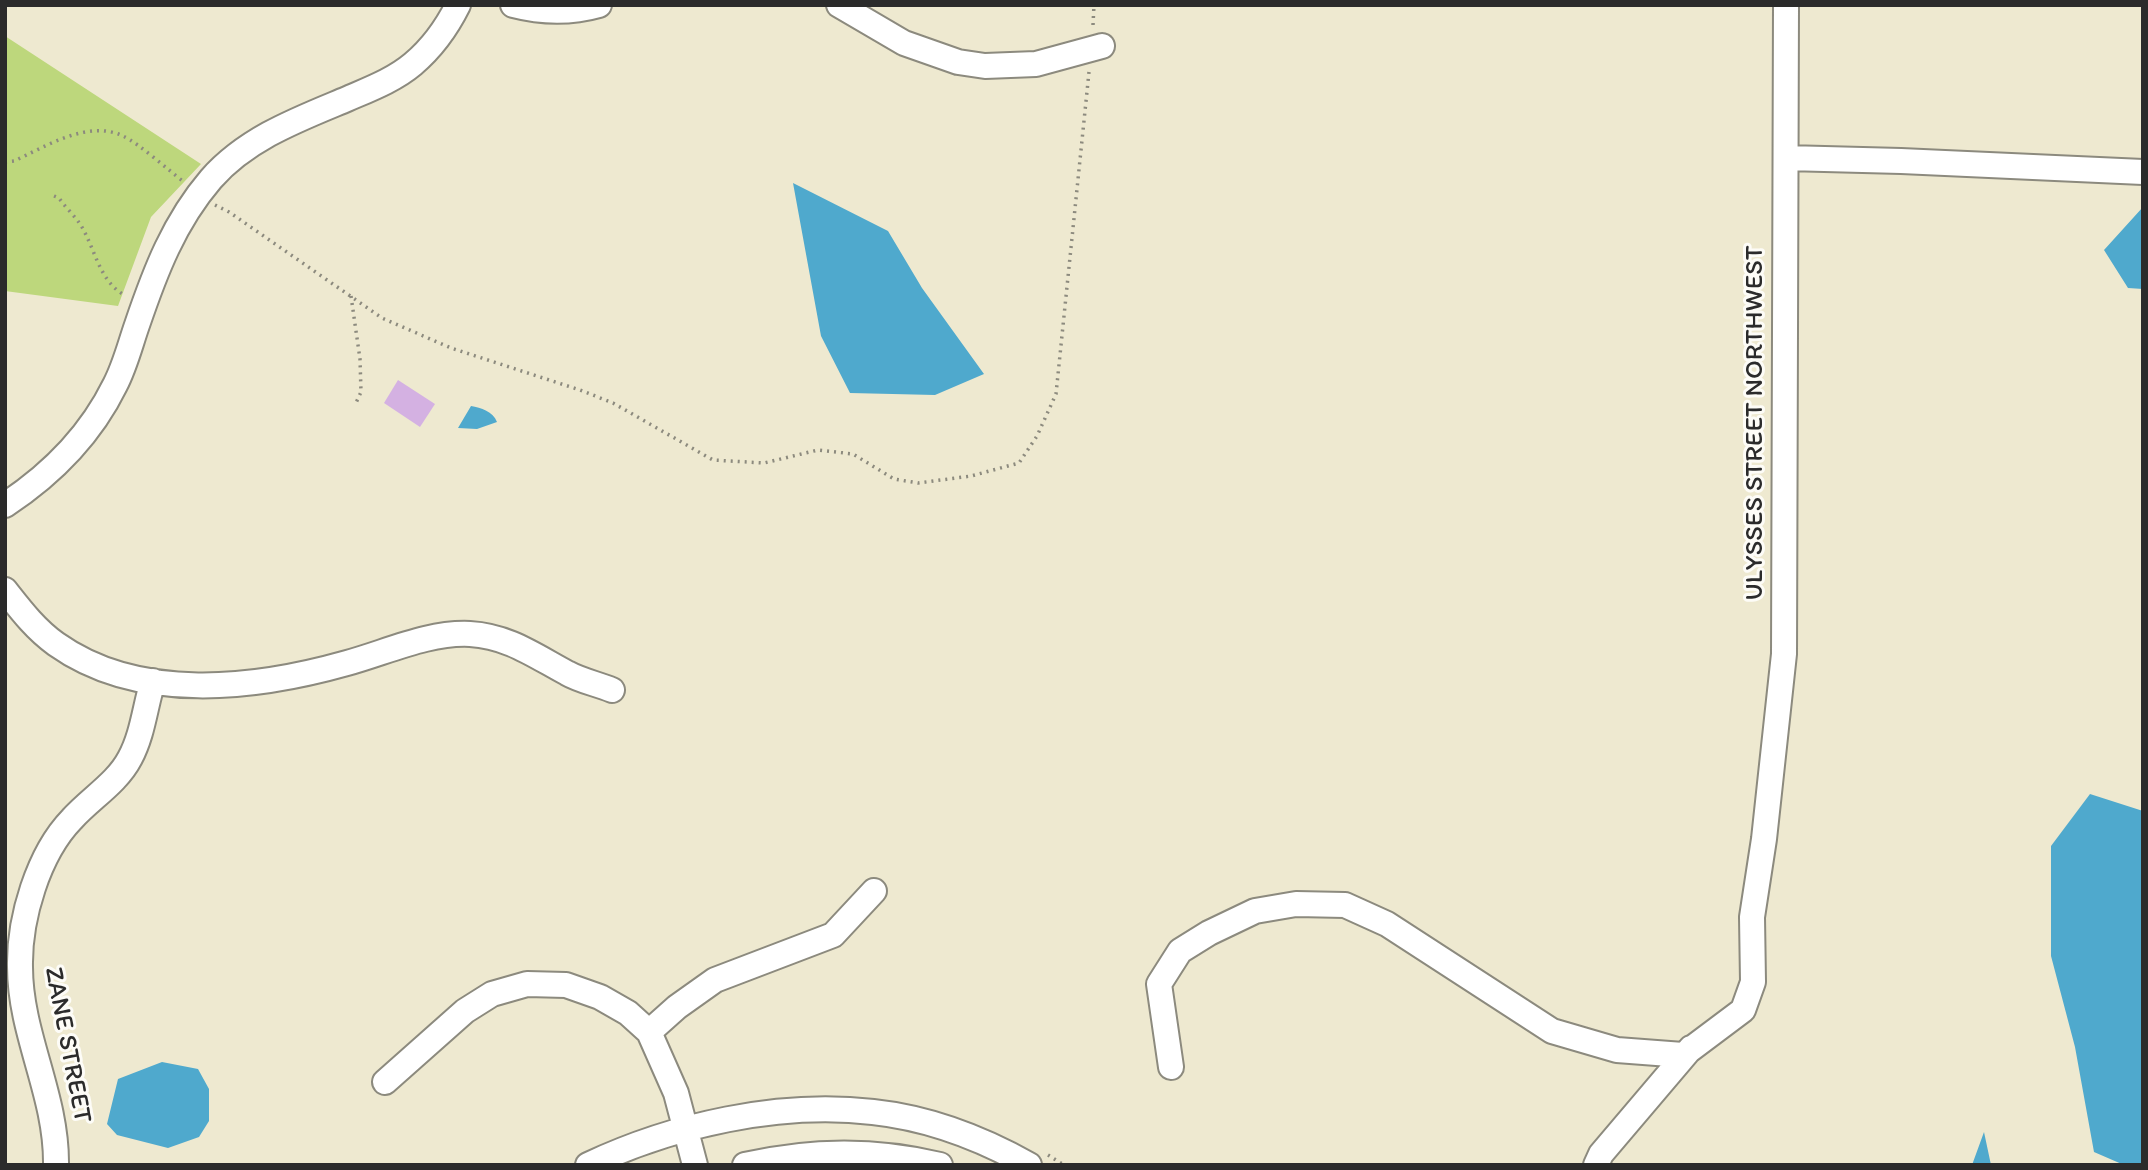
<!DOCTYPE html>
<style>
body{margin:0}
#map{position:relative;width:2148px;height:1170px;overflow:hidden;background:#eee9d0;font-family:Itim,sans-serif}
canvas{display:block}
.frame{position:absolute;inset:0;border:7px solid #2b2b2b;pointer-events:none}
</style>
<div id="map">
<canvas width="2148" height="1170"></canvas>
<div class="frame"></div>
</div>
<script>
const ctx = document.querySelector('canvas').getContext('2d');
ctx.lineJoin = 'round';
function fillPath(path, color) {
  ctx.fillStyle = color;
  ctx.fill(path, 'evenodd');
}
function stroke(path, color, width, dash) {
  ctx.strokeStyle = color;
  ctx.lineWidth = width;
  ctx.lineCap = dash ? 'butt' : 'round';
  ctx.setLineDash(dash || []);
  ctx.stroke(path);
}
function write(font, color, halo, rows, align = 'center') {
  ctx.font = font + ' Itim,sans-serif';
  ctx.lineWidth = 6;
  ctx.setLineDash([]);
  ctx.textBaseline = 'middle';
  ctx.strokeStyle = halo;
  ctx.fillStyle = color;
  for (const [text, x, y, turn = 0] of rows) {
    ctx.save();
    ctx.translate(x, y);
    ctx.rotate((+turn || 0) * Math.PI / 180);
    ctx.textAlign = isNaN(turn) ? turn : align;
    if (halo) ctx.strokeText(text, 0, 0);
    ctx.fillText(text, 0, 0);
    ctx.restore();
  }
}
const green = new Path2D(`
 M5,36L201,164L151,217L118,306L5,291Z`);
const water = new Path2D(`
 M793,183L888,231L922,288L984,374L935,395L850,393L821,336Z
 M2143,207V289L2128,288L2104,250Z
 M471,406C481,408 493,411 497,422L477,429L458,428Z
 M2090,794L2143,811V1165H2124L2094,1152L2075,1047L2051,956V846Z
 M162,1062L198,1069L209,1089V1121L199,1137L168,1148L117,1135L107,1124L118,1079Z
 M1984,1132L1991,1165H1972Z`);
const building = new Path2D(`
 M398,380L435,404L420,427L384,403Z`);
const path = new Path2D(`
 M1093,25L1094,5
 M5,162L14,161C45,147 88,119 123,136C140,144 168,170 184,182
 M54,196L59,198C65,207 74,215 80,224C96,249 98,281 126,296
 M215,205L229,212L382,318L451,348L580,390L613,403L713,460L764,463L818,450L853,454L894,479L918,483L971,476L1019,463L1037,436L1056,394L1089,72
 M351,296L360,359L361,392L355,405
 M1048,1155L1064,1165`);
const minor = new Path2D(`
 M513,5C540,12 571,13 599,5
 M839,5L904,43L958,62L985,66L1036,64L1102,46
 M1786,158L1901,161L2143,172
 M5,505C52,474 90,436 115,385C125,366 130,345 137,325C155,272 174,222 211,179C247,138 299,119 347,99C370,89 394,80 413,64C432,48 447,27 458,5
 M5,590C20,609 35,629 56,644C139,703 255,689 347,663C387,652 429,632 470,634C508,636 535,656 567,673C581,681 598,684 612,690
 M649,1032L677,1007L715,980L833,935L874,891
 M1171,1067L1159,984L1180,951L1209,933L1255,911L1296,904L1345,905L1387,924L1552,1031L1617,1050L1683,1055L1743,1010L1753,982L1752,917L1764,839L1784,654L1786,5
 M385,1082L465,1011L492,994L527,984L566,985L600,997L628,1013L649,1032L676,1093L695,1165
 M56,1165C57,1095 20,1035 20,967C19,919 38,854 72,819C91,798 117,783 130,758C143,734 145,706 153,681
 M588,1165C673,1125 779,1101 873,1112C929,1118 981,1138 1029,1165
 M745,1165C810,1150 875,1149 940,1165
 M1596,1165L1601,1154L1691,1048`);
const streetNames = [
 ["ULYSSES STREET NORTHWEST",1755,423,-90],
 ["ZANE STREET",67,1045,79]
];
fillPath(green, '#bdd77c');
fillPath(water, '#4fa9cd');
fillPath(building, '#d4b1e2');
stroke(minor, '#8c8a7e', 28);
stroke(path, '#8c8a7e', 3.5, [2, 5]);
stroke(minor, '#fff', 24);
write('26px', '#2b2b2b', '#fdfcf7', streetNames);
</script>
